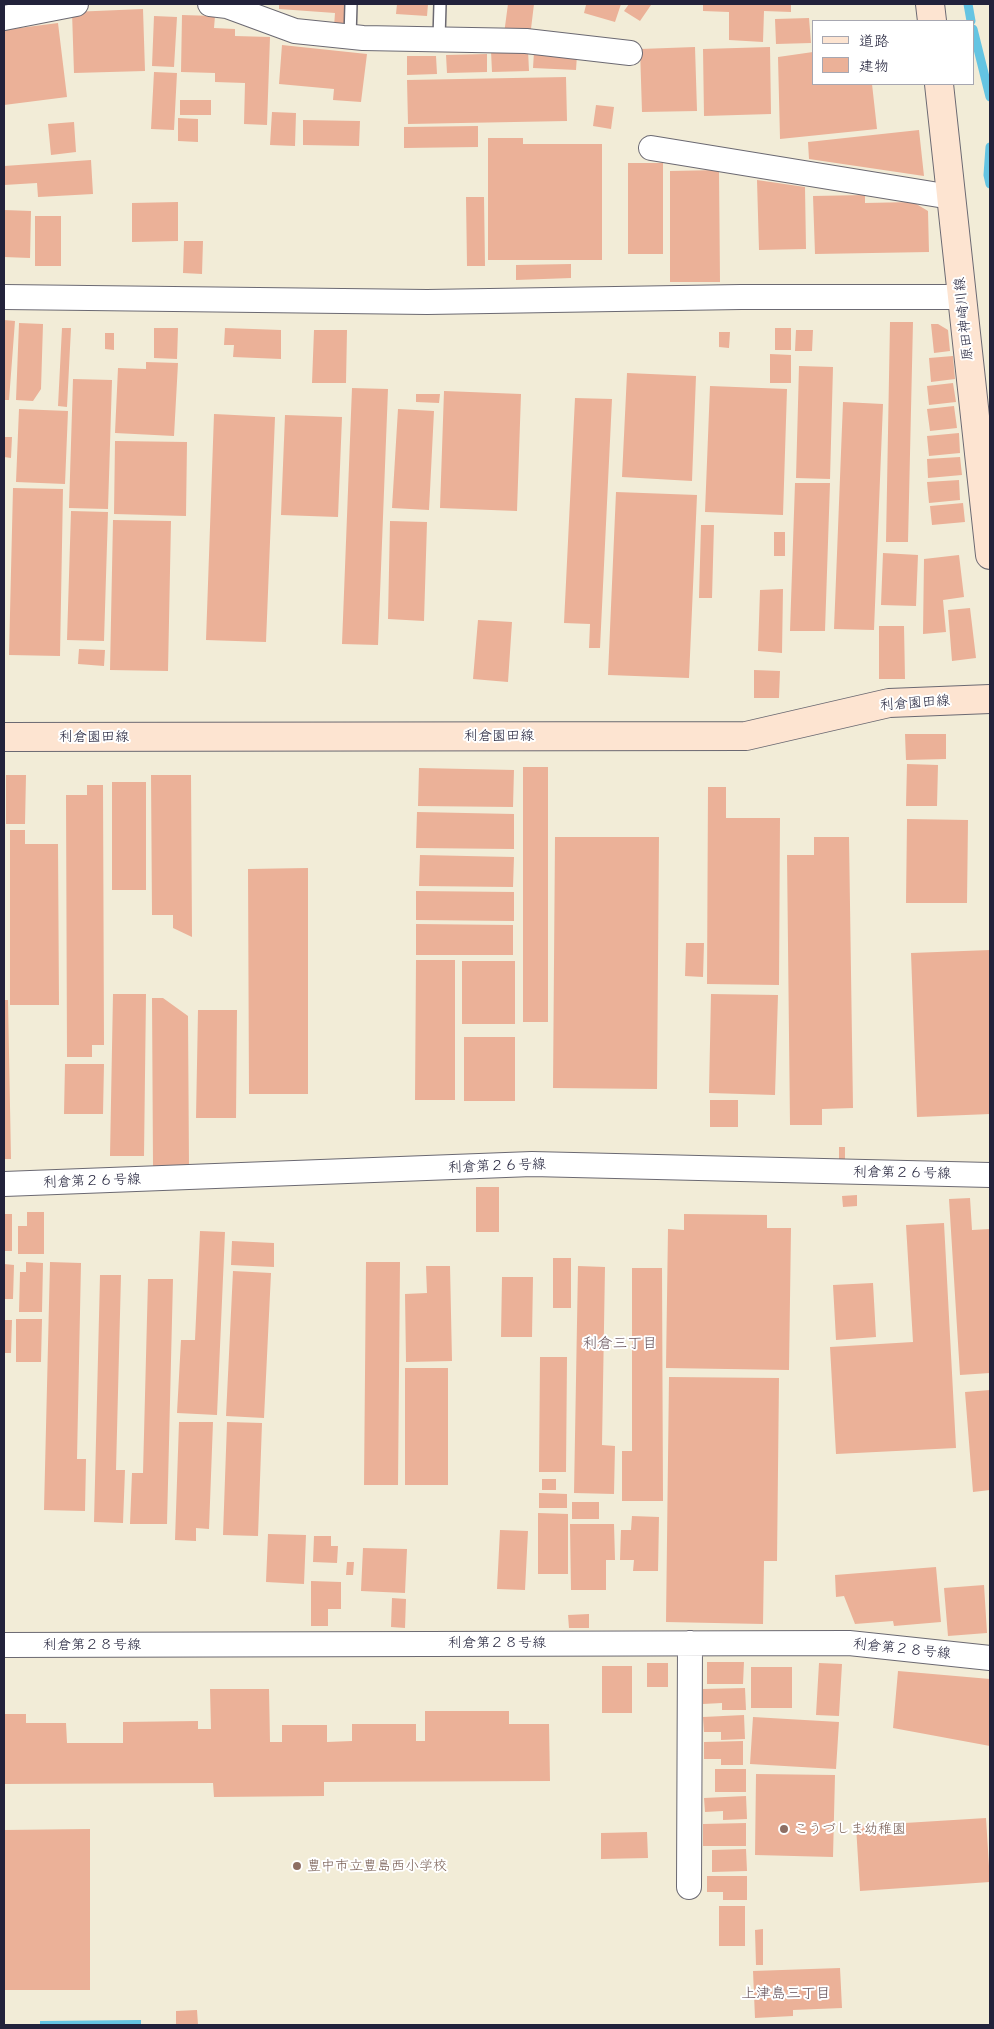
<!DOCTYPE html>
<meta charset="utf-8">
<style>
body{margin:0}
#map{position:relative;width:994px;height:2029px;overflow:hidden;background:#f2ecd7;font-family:Delius,"Klee One",sans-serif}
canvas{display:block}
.frame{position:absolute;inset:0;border:5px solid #22223b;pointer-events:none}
.legend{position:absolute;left:812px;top:20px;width:162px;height:65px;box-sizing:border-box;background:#fff;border:1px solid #a7a7b1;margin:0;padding:6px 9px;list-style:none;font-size:15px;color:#22223b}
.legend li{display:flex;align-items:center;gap:10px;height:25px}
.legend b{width:25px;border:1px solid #a7a7b1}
</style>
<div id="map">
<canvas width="994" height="2029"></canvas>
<div class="frame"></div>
<ul class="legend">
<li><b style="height:6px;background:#fde4d1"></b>道路</li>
<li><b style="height:14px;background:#ebb198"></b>建物</li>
</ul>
</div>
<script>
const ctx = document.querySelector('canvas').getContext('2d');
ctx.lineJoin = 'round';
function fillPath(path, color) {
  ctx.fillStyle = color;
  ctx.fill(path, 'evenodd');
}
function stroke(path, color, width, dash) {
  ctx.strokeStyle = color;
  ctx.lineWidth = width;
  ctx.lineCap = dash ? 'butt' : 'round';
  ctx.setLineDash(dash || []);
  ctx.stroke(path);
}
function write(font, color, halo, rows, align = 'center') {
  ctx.font = font + ' Delius,"Klee One",sans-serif';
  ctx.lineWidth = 4;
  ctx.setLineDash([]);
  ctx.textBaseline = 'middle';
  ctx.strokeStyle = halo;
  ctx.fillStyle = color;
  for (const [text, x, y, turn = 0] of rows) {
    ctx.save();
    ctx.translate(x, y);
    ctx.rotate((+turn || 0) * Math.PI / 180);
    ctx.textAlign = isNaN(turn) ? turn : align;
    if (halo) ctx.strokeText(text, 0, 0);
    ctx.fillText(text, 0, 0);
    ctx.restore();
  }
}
const water = new Path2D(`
 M141,2020V2025H40V2021Z`);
const stream = new Path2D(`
 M968,4L971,21
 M973,29L990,97
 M990,147L988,175L990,184`);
const building = new Path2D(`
 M279,4H348L346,28L334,27L335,13L279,9Z
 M397,4H428L427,16L396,14Z
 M508,4H534L530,37L504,34Z
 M582,4H621L615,22L584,13L586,5Z
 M629,4H648L651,5L640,21L624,11Z
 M703,4H791V12L764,11L763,42L729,40V12L703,11Z
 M143,9L145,71L74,73L72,12Z
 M182,15L215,16L214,28L235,29V36L270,37L267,125L244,124L245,83L215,82V73L181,72Z
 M154,16L177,17L174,67L152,66Z
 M809,18L811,43L776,44L775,19Z
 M58,23L67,97L4,105V30Z
 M282,45L367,54L361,102L333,100L334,89L279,84Z
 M695,47L697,111L642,112L640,49Z
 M770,47L771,114L704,116L703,49Z
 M528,50L529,71L492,72L491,51Z
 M534,52L577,55L576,70L533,68Z
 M813,52V84H872L877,129L780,139L778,57Z
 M487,54V72L447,73L446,55Z
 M407,56H436L437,74L407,75Z
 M154,72L177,73L174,130L151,129Z
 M566,77L567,121L408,124L407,80Z
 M180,100H211V115H180Z
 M596,105L614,107L611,129L593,126Z
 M272,112L296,113L295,146L270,145Z
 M178,118L198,119V142L178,141Z
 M303,120L360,121L359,146L303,145Z
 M74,122L76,152L51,155L48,124Z
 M478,126V147L404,148V127Z
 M919,130L924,176L809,159L808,142Z
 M488,138H523V144H602V260H488Z
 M91,160L93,194L38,197L37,183L4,185V166Z
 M628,163H663V254H628Z
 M719,170L720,282H670V171Z
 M757,180L805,187L806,249L759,250Z
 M865,195V203L913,202L928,211L929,252L815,254L813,196Z
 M466,197H484L485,266H467Z
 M178,202V241L132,242V203Z
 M4,210L31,211L30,258L4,257Z
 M35,216H61V266H35Z
 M184,241H203L202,274L183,273Z
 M571,264V278L516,280V265Z
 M4,320L15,321L9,400H4Z
 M890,322H913L908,542H886Z
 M19,323L43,324L41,389L33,401L16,400Z
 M931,324H938L948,330L950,351L934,353Z
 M62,328H71L67,407L58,406Z
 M154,328H178L177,359L154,358Z
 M225,328L281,330V359L233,357L234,345H224Z
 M775,328H791V350H775Z
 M314,330H347L346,383H312Z
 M796,330H813L812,351H795Z
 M719,332H730L729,348L719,347Z
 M105,333H114V350L105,349Z
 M770,354L791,355V383H770Z
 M953,356L955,379L931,382L929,358Z
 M146,362L178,363L174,436L115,433L118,368L146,369Z
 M799,366L833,367L830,479L796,478Z
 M627,373L696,376L692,481L622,477Z
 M73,379L112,380L108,509L69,508Z
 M953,383L956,402L929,405L927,386Z
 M710,386L787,389L783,515L705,512Z
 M352,388L388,389L378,645L342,644Z
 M444,391L521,394L517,511L440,508Z
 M416,394H440L439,403L416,402Z
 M575,398L612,399L600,648H589L590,624L564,623Z
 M843,402L883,404L874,630L834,629Z
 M954,406L957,428L930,431L927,409Z
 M19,409L68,411L65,484L16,482Z
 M398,409L434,411L429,510L392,508Z
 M214,414L275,417L266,642L206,640Z
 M285,415L342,417L338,517L281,515Z
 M959,433L960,453L929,456L927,436Z
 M4,437H12L11,458L4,457Z
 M115,441L187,442L186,516L114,514Z
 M960,457L962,475L928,478L927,459Z
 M959,480L960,500L929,503L927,482Z
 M795,483H830L825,631H790Z
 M13,488L63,489L60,656L9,655Z
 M616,492L697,495L689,678L608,675Z
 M963,503L965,522L932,525L930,506Z
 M71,511L108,512L104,641L67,640Z
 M113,520L171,521L168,671L110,670Z
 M390,521L427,522L424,621L388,619Z
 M701,525H714L712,598H699Z
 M774,532H785V556H774Z
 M883,553L918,555L916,606L881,605Z
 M959,555L964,597L943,600L946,632L923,634L924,559Z
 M783,589L782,653L758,651L760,590Z
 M970,608L976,658L952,661L948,610Z
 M478,620L512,622L508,682L473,679Z
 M879,626H904L905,679H879Z
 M79,649L105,650L104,666L78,664Z
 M754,670L780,671L779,698H754Z
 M905,734H946V759L906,760Z
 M907,764L938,765L937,806H906Z
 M523,767H548V1022H523Z
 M419,768L514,770L513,807L418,806Z
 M6,775H26L25,824H6Z
 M151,775H191L192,937L173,928V915H152Z
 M112,782H146V890H112Z
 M87,785H103L104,1045H92V1057H67L66,795H87Z
 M708,787H726V818H780L779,985L707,984Z
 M417,812L514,814V849L416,848Z
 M907,819L968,820L967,903H906Z
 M10,830H25V844H58L59,1005H10Z
 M555,837H659L657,1089L553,1088Z
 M814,837H849L853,1108L822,1109V1125H790L787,855H814Z
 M420,855L514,857L513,887L419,886Z
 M308,868V1094H249L248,869Z
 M416,891L514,892V921L416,920Z
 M416,924L513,925V955H416Z
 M686,943H704L703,977L685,976Z
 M990,950V1114L917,1117L911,953Z
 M416,960H455V1100H415Z
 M462,961H515V1024H462Z
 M113,994H146L144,1156H110Z
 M711,994L778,995L775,1095L709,1093Z
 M152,998H163L188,1016L189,1166H153Z
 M4,1000H8L11,1159H4Z
 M198,1010H237L236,1118H196Z
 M464,1037H515V1101H464Z
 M65,1064H104L103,1114H64Z
 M710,1100H738V1127H710Z
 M839,1147H845V1160H839Z
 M476,1187H499V1232H476Z
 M857,1195V1206L843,1207L842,1196Z
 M970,1198L972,1230L990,1229V1373L960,1375L949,1199Z
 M27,1212H44V1254H18V1226H27Z
 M4,1214H12V1251H4Z
 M684,1214L767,1215V1228H791L789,1370L666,1368L668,1229L684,1230Z
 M944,1223L956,1448L836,1454L830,1347L913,1342L906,1225Z
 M200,1231L225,1232L217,1415L177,1413L181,1340H195Z
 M232,1241L274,1243V1267L231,1265Z
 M553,1258H571V1308H553Z
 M26,1262L43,1263L42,1312H19L20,1272H26Z
 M50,1262L81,1263L77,1459H86L85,1511L44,1510Z
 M366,1262H400L398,1485H364Z
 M4,1264L14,1265L13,1299H4Z
 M426,1266H450L452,1361L406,1362L405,1294L427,1293Z
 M578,1266L605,1267L602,1445L615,1446L614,1494L574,1493Z
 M632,1268H662L663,1501H622V1451H632Z
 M233,1271L271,1273L264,1418L226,1416Z
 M100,1275H121L116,1470H125L123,1523L94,1522Z
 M502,1277H533L532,1337H501Z
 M148,1279H173L167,1524H130L132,1473H143Z
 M873,1283L876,1337L836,1340L833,1285Z
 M16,1319H42L41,1362H16Z
 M4,1320H12L11,1353H4Z
 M540,1357H567L566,1472H539Z
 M405,1368H448V1485H405Z
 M669,1377L779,1378L777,1561H764L763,1624L666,1622Z
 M990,1390V1490L973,1492L965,1392Z
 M179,1422H213L209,1529L196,1528V1541L175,1540Z
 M227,1422L262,1423L258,1536L223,1535Z
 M542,1479H556V1490H542Z
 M539,1493L567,1494V1508H539Z
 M572,1502H599V1519H572Z
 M538,1513L568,1514V1574H538Z
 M632,1516L659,1517L658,1571H633L634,1560H620L621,1530H631Z
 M570,1524H614L615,1560H606V1590H571Z
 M500,1530L528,1531L525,1590L497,1589Z
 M268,1534L306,1535L304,1584L266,1582Z
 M314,1536H331V1546H338L337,1563L313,1562Z
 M363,1548L407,1549L405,1593L361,1591Z
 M347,1562H354L353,1575H346Z
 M936,1567L941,1622L894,1626L893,1621L855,1624L844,1596L836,1597L835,1575Z
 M311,1581L341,1582V1609H328V1626H311Z
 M984,1585L987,1633L948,1636L944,1588Z
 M392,1598L406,1599L405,1628L391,1627Z
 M589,1614V1628H569L568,1615Z
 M707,1662H744L743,1684H707Z
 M647,1663H668V1687H647Z
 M819,1663L842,1664L839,1716L816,1715Z
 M602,1666H632V1713H602Z
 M751,1667H792V1708H751Z
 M898,1671L990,1679V1746L893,1728Z
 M745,1688L746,1710H722V1703L703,1704V1689Z
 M210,1689H269L270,1742H282V1725H327V1742L352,1741V1724H416V1741H425V1711H509V1724H549L550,1781L324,1782V1796L214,1797L213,1783L4,1784L5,1714H26V1723H66L67,1743H123V1722L198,1721V1729H211Z
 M744,1715L745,1739L721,1740V1732H704L703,1717Z
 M753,1717L839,1722L836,1769L750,1764Z
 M743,1741V1765H721V1759H704V1742Z
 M715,1769H746V1792H715Z
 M756,1774L835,1775L833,1857L755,1855Z
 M746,1796L747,1819L723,1820V1811L705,1812L704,1798Z
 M986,1818L990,1882L860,1891L856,1826Z
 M746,1823V1846H703V1824Z
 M90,1829V1990H4V1830Z
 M647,1832L648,1858L601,1859V1833Z
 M746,1849L747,1871L712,1872V1850Z
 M707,1876H747V1900H723V1892H707Z
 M719,1906H745V1946H719Z
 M763,1929V1965H756L755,1930Z
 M840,1968L842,2008L793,2010V2016L755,2018L753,1971Z
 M197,2010L198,2025H176V2011Z`);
const lane = new Path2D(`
 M350,37L351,4
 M439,39L440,4`);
const street = new Path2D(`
 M210,4L227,6L295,31L363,38L526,41L630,53
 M4,18L76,4
 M651,148L951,197
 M4,297L427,302L741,297H962
 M4,1184L532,1164L990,1175
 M4,1645L849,1643L990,1658
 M689,1887L690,1643`);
const secondary = new Path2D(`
 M930,4L932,21
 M939,84L990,555
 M4,737L746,736L889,703L990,699`);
const markers = [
 [784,1829,5,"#8d6e63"],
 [297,1866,5,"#8d6e63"]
];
const streetNames = [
 ["原田神崎川線",964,319,-96],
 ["利倉園田線",915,703,-4],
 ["利倉園田線",499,736],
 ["利倉園田線",94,737],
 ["利倉第２６号線",497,1166,-2],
 ["利倉第２６号線",902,1173,1],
 ["利倉第２６号線",92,1181,-2],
 ["利倉第２８号線",497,1643],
 ["利倉第２８号線",92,1645],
 ["利倉第２８号線",902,1649,6]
];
const educationNames = [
 ["こうづしま幼稚園",794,1829],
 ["豊中市立豊島西小学校",307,1866]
];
const neighbourhoodNames = [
 ["利倉三丁目",620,1344],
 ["上津島三丁目",786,1994]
];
fillPath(water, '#64c4e2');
stroke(stream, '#64c4e2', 9);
fillPath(building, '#ebb198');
stroke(lane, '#6b6972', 14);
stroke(street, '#6b6972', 26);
stroke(secondary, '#6b6972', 30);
stroke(lane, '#fff', 11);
stroke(street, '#fff', 24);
stroke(secondary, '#fde4d1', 28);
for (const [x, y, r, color] of markers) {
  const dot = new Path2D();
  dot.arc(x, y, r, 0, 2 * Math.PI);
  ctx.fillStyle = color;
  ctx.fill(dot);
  stroke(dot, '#fff', 2);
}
write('14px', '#22223b', '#fff', streetNames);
write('14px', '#785e54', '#fff', educationNames, 'left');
write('15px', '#68545c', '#fff', neighbourhoodNames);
</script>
